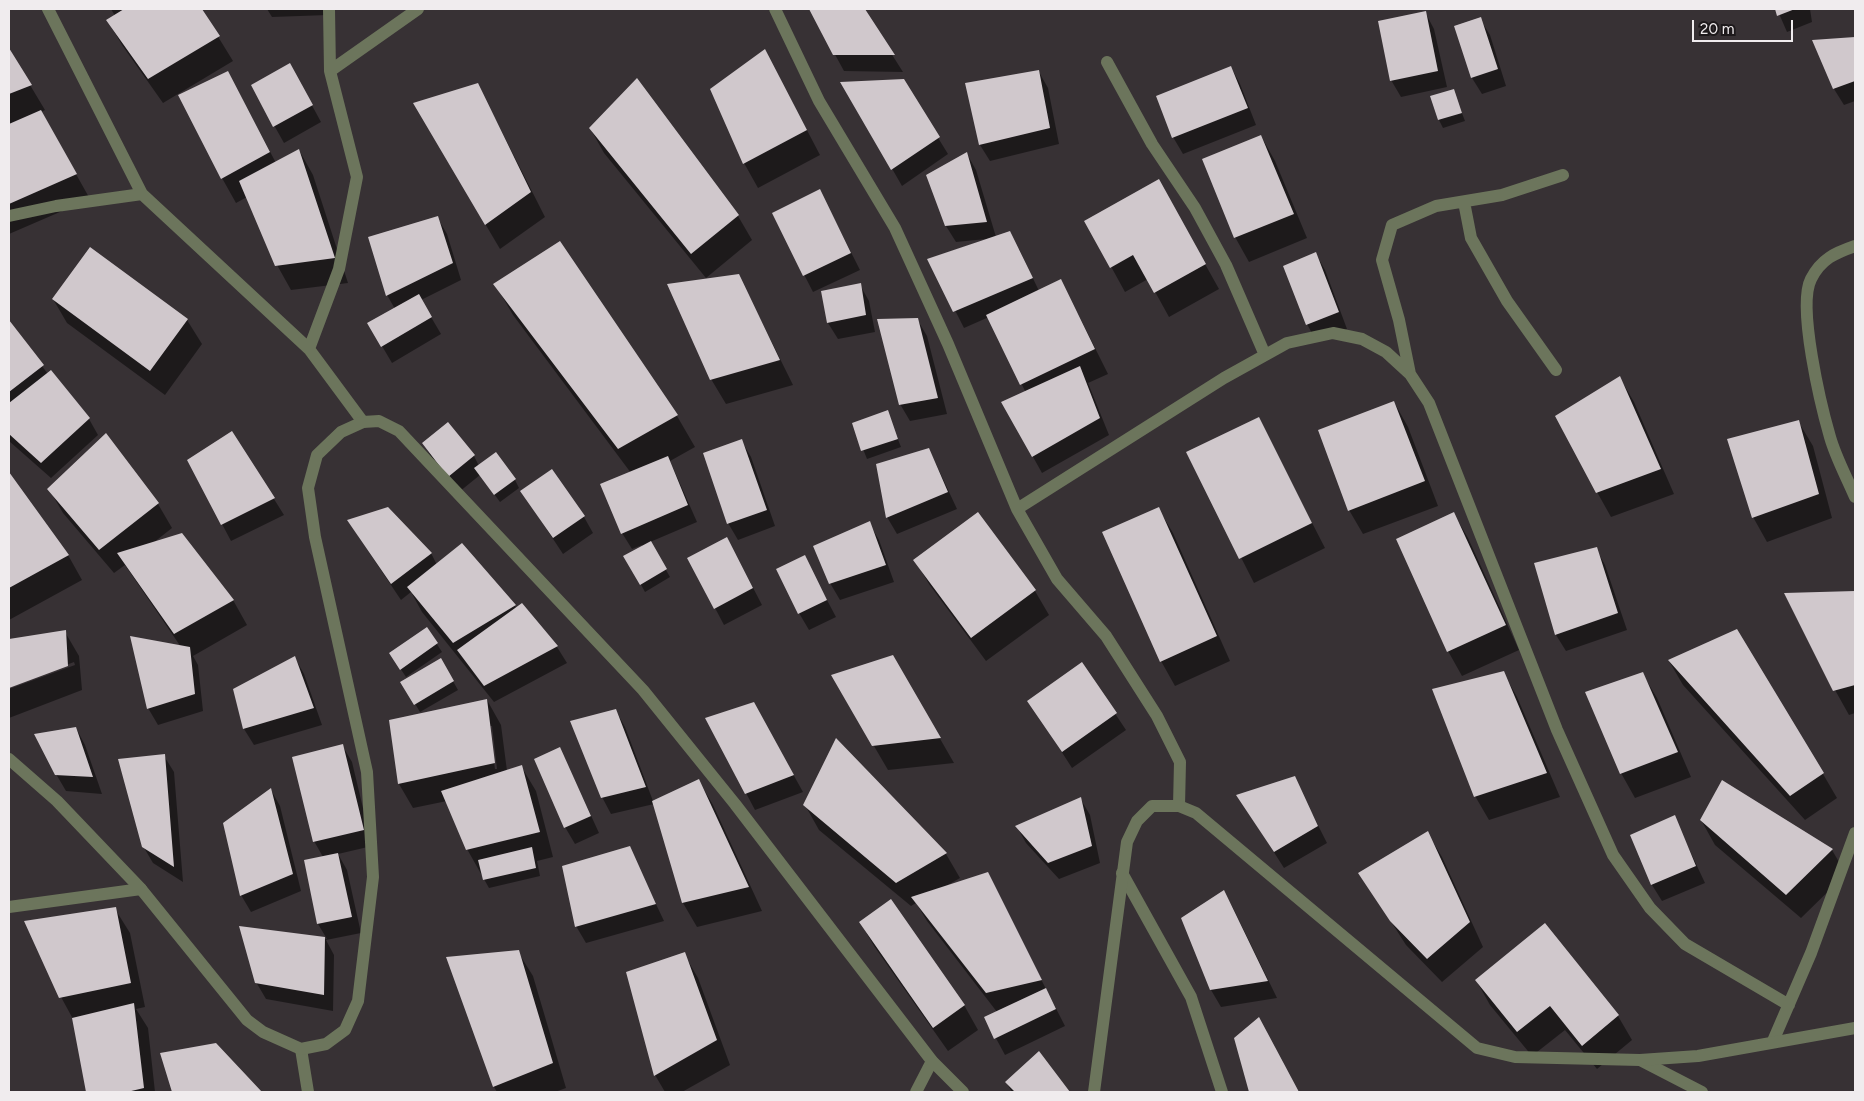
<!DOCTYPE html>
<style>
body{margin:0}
#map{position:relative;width:1864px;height:1101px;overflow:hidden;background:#373134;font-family:Figtree,sans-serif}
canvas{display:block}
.frame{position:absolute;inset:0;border:10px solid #f0ecee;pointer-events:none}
.scale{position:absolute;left:1692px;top:20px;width:101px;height:22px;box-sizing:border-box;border:2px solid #f0ecee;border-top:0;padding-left:6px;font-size:15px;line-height:18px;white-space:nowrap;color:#f0ecee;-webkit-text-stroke:4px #1d191b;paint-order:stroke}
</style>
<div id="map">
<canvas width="1864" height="1101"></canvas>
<div class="frame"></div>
<div class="scale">20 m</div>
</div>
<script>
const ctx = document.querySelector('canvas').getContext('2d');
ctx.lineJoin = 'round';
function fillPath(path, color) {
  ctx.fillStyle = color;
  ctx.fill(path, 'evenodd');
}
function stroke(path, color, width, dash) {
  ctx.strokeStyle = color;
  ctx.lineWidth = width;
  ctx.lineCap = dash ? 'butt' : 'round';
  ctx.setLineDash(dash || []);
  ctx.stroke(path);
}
const shadow = new Path2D(`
 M111,9H201L233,61L163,103L122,45L108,21L115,16Z
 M267,9H327L328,15L272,17Z
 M810,9H863L903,72L844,71Z
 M1777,9H1810L1812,22L1787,32Z
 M1425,12L1434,29L1447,87L1401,97L1391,80Z
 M1480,19L1490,35L1506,86L1482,94L1472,78L1456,27Z
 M1855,39V101L1844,105L1834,89L1814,41Z
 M9,50L45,110L41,112L90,199L9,234V126L11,125L9,123Z
 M290,65L321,122L284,143L252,86Z
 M1231,67L1240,84L1256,125L1183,154L1173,137Z
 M228,72L276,163L299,150L313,175L348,283L291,290L277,265L247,197L236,203L222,178Z
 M1039,72L1048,88L1059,144L990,161L980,145L967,84Z
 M778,75L820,155L758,188L744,163L711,90Z
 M903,81L948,154L902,186L843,83Z
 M478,85L545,217L500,249L428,127Z
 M1453,90L1465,121L1443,128L1439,120Z
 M590,128L738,216L752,240L706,278L604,153Z
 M1261,136L1275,161L1307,238L1249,262L1235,237L1204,160Z
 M967,154L976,170L996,237L1019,249L1039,291L1061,280L1108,374L1088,383L1109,435L1042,473L1003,403L1026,393L989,317L964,328L929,259L986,239L956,242L946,226Z
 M820,191L860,270L813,292L773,214Z
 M1172,205L1219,289L1169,317L1148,279L1125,292L1086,221Z
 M437,217L447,234L461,280L421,300L441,334L392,363L369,324L395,309L387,295Z
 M560,242L677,416L695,447L670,461L697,522L650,542L670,577L645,592L625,556L643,547L642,545L632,549L622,533L631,473L513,315L495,284Z
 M90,249L187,320L202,344L165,395L67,323L53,299Z
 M1316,254L1325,270L1347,329L1316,341L1307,324Z
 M739,276L793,385L726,404L711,379Z
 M860,285L869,301L875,332L838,339L828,323L823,292Z
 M917,319L927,336L947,414L910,421L900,404Z
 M9,323L48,374L89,419L98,435L51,478L9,441Z
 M1620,378L1634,402L1674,494L1611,517L1597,492Z
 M1394,402L1408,427L1438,506L1363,534L1349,510Z
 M887,412L901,447L867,459L853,424Z
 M1258,418L1325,548L1254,583L1188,453Z
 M1798,421L1813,446L1832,518L1767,542L1753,517Z
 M232,432L284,515L231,541L222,524Z
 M741,440L751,457L775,526L738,540L728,523Z
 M424,444L474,456L479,466L515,480L519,488L500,502L480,475L459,492L433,460Z
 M929,449L957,509L897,534L887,517Z
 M9,474L68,555L82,580L9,620Z
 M49,489L158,504L172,528L153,543L233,600L247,625L193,656L198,665L203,711L158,725L148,708L181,647L125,565L114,573L63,513Z
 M522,492L584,517L593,533L563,554Z
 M1158,508L1173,533L1230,661L1175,686L1161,661Z
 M1454,514L1468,538L1519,650L1462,676L1448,651Z
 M869,523L879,540L894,582L840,600L830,583Z
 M358,536L431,553L437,565L515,605L516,609L522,605L557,647L567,663L494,702L422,612L411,592L401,600Z
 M1596,549L1605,565L1627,630L1566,651L1556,635L1535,564Z
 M736,555L762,605L724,625L715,608Z
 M804,557L836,617L809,630L799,613Z
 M915,560L1035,591L1049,615L986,661L929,584Z
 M1855,592V713L1849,715L1835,690Z
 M427,629L442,652L406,677L396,662Z
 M65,632L79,656L82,690L9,718V689L75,665L74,662L9,687V640Z
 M893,657L954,763L888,770L833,676Z
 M295,658L304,674L322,725L254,745L244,729L234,690Z
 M441,660L458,690L420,712L402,682Z
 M1669,661L1823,774L1837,798L1805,820L1683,685Z
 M1082,664L1126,730L1072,768L1029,701Z
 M1503,672L1517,697L1560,797L1489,820L1475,796Z
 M1642,673L1657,698L1691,777L1635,798L1621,773Z
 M487,700L501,725L507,771L521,766L536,791L553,857L537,861L540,876L489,888L467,849L447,801L413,808L399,784ZM489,726H492L497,769H495Z
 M616,711L625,727L653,801L699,781L713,805L762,911L697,927L683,903L654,804L611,814L602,797Z
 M763,720L803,792L755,810L746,793Z
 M76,728L85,745L102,794L66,791L56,774Z
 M342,745L352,762L372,846L338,854L347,870L361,933L326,940L334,955L333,1011L266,999L256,982L240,927L327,939L318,924L323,857L314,841Z
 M560,748L599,833L575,844L565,827Z
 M164,756L174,772L183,882L153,863L143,846Z
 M1294,778L1327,843L1284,868L1238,796Z
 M271,790L280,806L301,891L251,912L241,895Z
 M1080,798L1090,815L1100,863L1059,879L1026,843L1017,827Z
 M805,805L946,854L960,878L946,886L987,874L1065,1026L1005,1055L985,1018L997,1012L927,921L916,903L911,906L819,830Z
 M1674,817L1705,883L1662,901L1652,885L1632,835Z
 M1701,820L1832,850L1846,874L1801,918L1715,845Z
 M1427,832L1442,857L1483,947L1442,982L1406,945L1360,873Z
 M629,847L664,921L586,943L576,926Z
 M1224,892L1233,908L1277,998L1221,1007L1211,990L1183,919Z
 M891,901L964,1005L978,1030L948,1051L874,946L860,922Z
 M115,909L130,933L145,1007L136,1009L148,1028L155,1092H87L73,1019L61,997Z
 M1545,925L1618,1016L1632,1040L1597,1069L1565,1030L1532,1056L1490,1005L1476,980Z
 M518,952L533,976L566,1088L555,1092H497L494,1087Z
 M684,954L698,978L730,1065L682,1092H665L655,1075Z
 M215,1044L261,1092H173L162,1054Z
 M1039,1053L1069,1092H1012L1006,1082Z`);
const building = new Path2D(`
 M124,9H202L220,36L148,79L106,20Z
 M809,9H865L895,55H833Z
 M1775,9H1795L1777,16Z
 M1426,11L1438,71L1390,81L1378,21Z
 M1481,17L1498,69L1471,78L1454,26Z
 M1855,37V81L1833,89L1812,40Z
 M9,48L32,85L9,94Z
 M765,49L807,130L743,164L710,89Z
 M290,63L313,105L273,127L251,85Z
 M1231,66L1248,108L1172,138L1156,96Z
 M1039,70L1050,128L979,145L965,83Z
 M228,71L270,152L221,179L178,95Z
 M637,78L739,215L691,254L589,128Z
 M904,79L940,137L891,170L840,82Z
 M478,83L531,192L485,225L413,103Z
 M1454,89L1462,113L1438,120L1430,96Z
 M41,110L77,174L9,204V124Z
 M1261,135L1294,214L1234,238L1202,159Z
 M299,149L335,258L275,266L239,181Z
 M967,152L987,222L945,226L926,175Z
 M1159,179L1206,264L1154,293L1133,255L1110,268L1084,221Z
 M820,189L851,253L803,276L772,213Z
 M438,216L453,263L386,296L368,237Z
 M1010,231L1033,278L953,312L927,259Z
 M560,241L678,415L618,449L493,284Z
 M90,247L188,319L150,371L52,299Z
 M1316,252L1339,312L1306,325L1283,266Z
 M739,274L780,360L710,380L667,284Z
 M1061,279L1095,349L1020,385L986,315Z
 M861,283L866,315L827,323L821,291Z
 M419,294L432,317L381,347L367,323Z
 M918,318L938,398L899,405L877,319Z
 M9,320L44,365L9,392Z
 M1080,366L1100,418L1032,457L1001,402Z
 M51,370L90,418L41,463L9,434V403Z
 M1620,376L1661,469L1596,493L1555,416Z
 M1394,401L1425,481L1348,511L1318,430Z
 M888,410L898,439L861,451L852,423Z
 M1259,417L1312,523L1239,559L1186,452Z
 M1799,420L1819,494L1752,518L1727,439Z
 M448,422L475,455L448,477L422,443Z
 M232,431L275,498L221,525L187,460Z
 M106,433L159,503L99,550L47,489Z
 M742,439L767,510L727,524L703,453Z
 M929,448L948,492L886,518L876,464Z
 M496,452L516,479L494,495L474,468Z
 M668,456L688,505L621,534L600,484Z
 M552,469L585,516L553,538L520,491Z
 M9,472L69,555L9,588Z
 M388,507L432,553L391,584L347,520Z
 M1159,507L1217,636L1160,662L1102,532Z
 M978,512L1036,590L971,638L913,560Z
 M1454,512L1506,625L1447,652L1396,539Z
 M870,521L886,565L829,584L813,546Z
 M182,533L234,600L174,634L117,553Z
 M727,537L753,588L714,609L687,558Z
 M651,541L667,569L640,585L623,556Z
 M462,543L516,605L453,643L407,587Z
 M1597,547L1618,613L1555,635L1534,563Z
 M805,555L827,600L798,614L776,569Z
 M1855,591V685L1833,691L1784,593Z
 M522,603L558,646L484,686L457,650Z
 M427,627L438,643L400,670L389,653Z
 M1737,629L1824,773L1790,796L1668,660Z
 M66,630L68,666L9,688V639Z
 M130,636L190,647L195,694L147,709Z
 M893,655L941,738L872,746L831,675Z
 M295,656L314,708L243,729L233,689Z
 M441,658L454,681L414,705L400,682Z
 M1082,662L1117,713L1062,752L1027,701Z
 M1504,671L1547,773L1474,797L1432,689Z
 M1643,672L1678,752L1620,774L1585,692Z
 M487,699L495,763L398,784L389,720Z
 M754,702L794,775L745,794L705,718Z
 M616,709L646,787L601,798L570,721Z
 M76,727L93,777L55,775L34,734Z
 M836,738L947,853L896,883L803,805Z
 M343,744L364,830L313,842L292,757Z
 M560,747L591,816L564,828L534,759Z
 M165,754L174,867L142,847L118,759Z
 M522,765L540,832L466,850L441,791Z
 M1295,776L1318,826L1274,852L1236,795Z
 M699,779L749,887L682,903L652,801Z
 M1722,780L1833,849L1786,895L1700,820Z
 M271,788L293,874L240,896L223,823Z
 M1081,797L1092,846L1048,863L1015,826Z
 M1675,815L1696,866L1651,885L1630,835Z
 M1428,831L1470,922L1427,959L1390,921L1358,873Z
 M630,846L656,904L575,927L562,866Z
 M532,847L536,868L483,880L478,860Z
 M338,853L352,917L317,924L304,860Z
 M988,872L1042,980L986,993L911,897Z
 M1224,890L1268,981L1210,990L1181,918Z
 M891,899L965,1005L933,1028L859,922Z
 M116,907L131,983L59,998L24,921Z
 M1545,923L1619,1015L1582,1046L1550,1006L1517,1032L1475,980Z
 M239,926L325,937L324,995L255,983Z
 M519,950L553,1063L493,1087L446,957Z
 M685,952L717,1040L654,1076L626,972Z
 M1046,988L1056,1009L994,1039L984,1017Z
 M134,1003L144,1088L127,1092H86L72,1018Z
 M1259,1017L1299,1092H1249L1234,1038Z
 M216,1043L262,1092H172L160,1053Z
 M1039,1051L1070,1092H1015L1005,1082Z`);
const minor = new Path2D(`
 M48,9L142,194L309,349L363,422
 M329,9L330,71
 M775,9L819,101L895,228L948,344L1017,509L1057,579L1106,636L1157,716L1180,762L1179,806
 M1107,62L1152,144L1195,208L1226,265L1265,355
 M1464,202L1471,238L1507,301L1556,370
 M9,216L56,206L142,194
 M1855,246C1835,253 1821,259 1811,279C1797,306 1821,406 1830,437C1836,458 1847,478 1855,497
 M309,349L339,269L357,177L330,71L418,9
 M1410,374L1399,320L1382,260L1392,225L1436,206L1502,195L1563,175
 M1017,509L1224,378L1287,343L1333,333L1362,339L1386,352L1410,374L1429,403L1557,730L1613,855L1650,908L1685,944L1789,1005
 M1122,873L1191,997L1222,1092
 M9,907L141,889
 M1773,1041L1811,953L1855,833
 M301,1049L308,1092
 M1640,1060L1702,1092
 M916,1092L932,1061`);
const tertiary = new Path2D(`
 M9,759L57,801L141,889L247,1020L263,1032L301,1049L326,1044L345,1030L358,1001L373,877L367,772L315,537L308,488L317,455L341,432L363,422L379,421L399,431L643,690L735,804L932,1061L963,1092
 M1094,1092L1127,842L1137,821L1152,806H1179L1196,813L1477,1048L1515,1057L1640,1060L1698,1056L1855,1028`);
fillPath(shadow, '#0007');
fillPath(building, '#d0c8cc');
stroke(minor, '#6c755c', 12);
stroke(tertiary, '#6c755c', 12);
</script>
